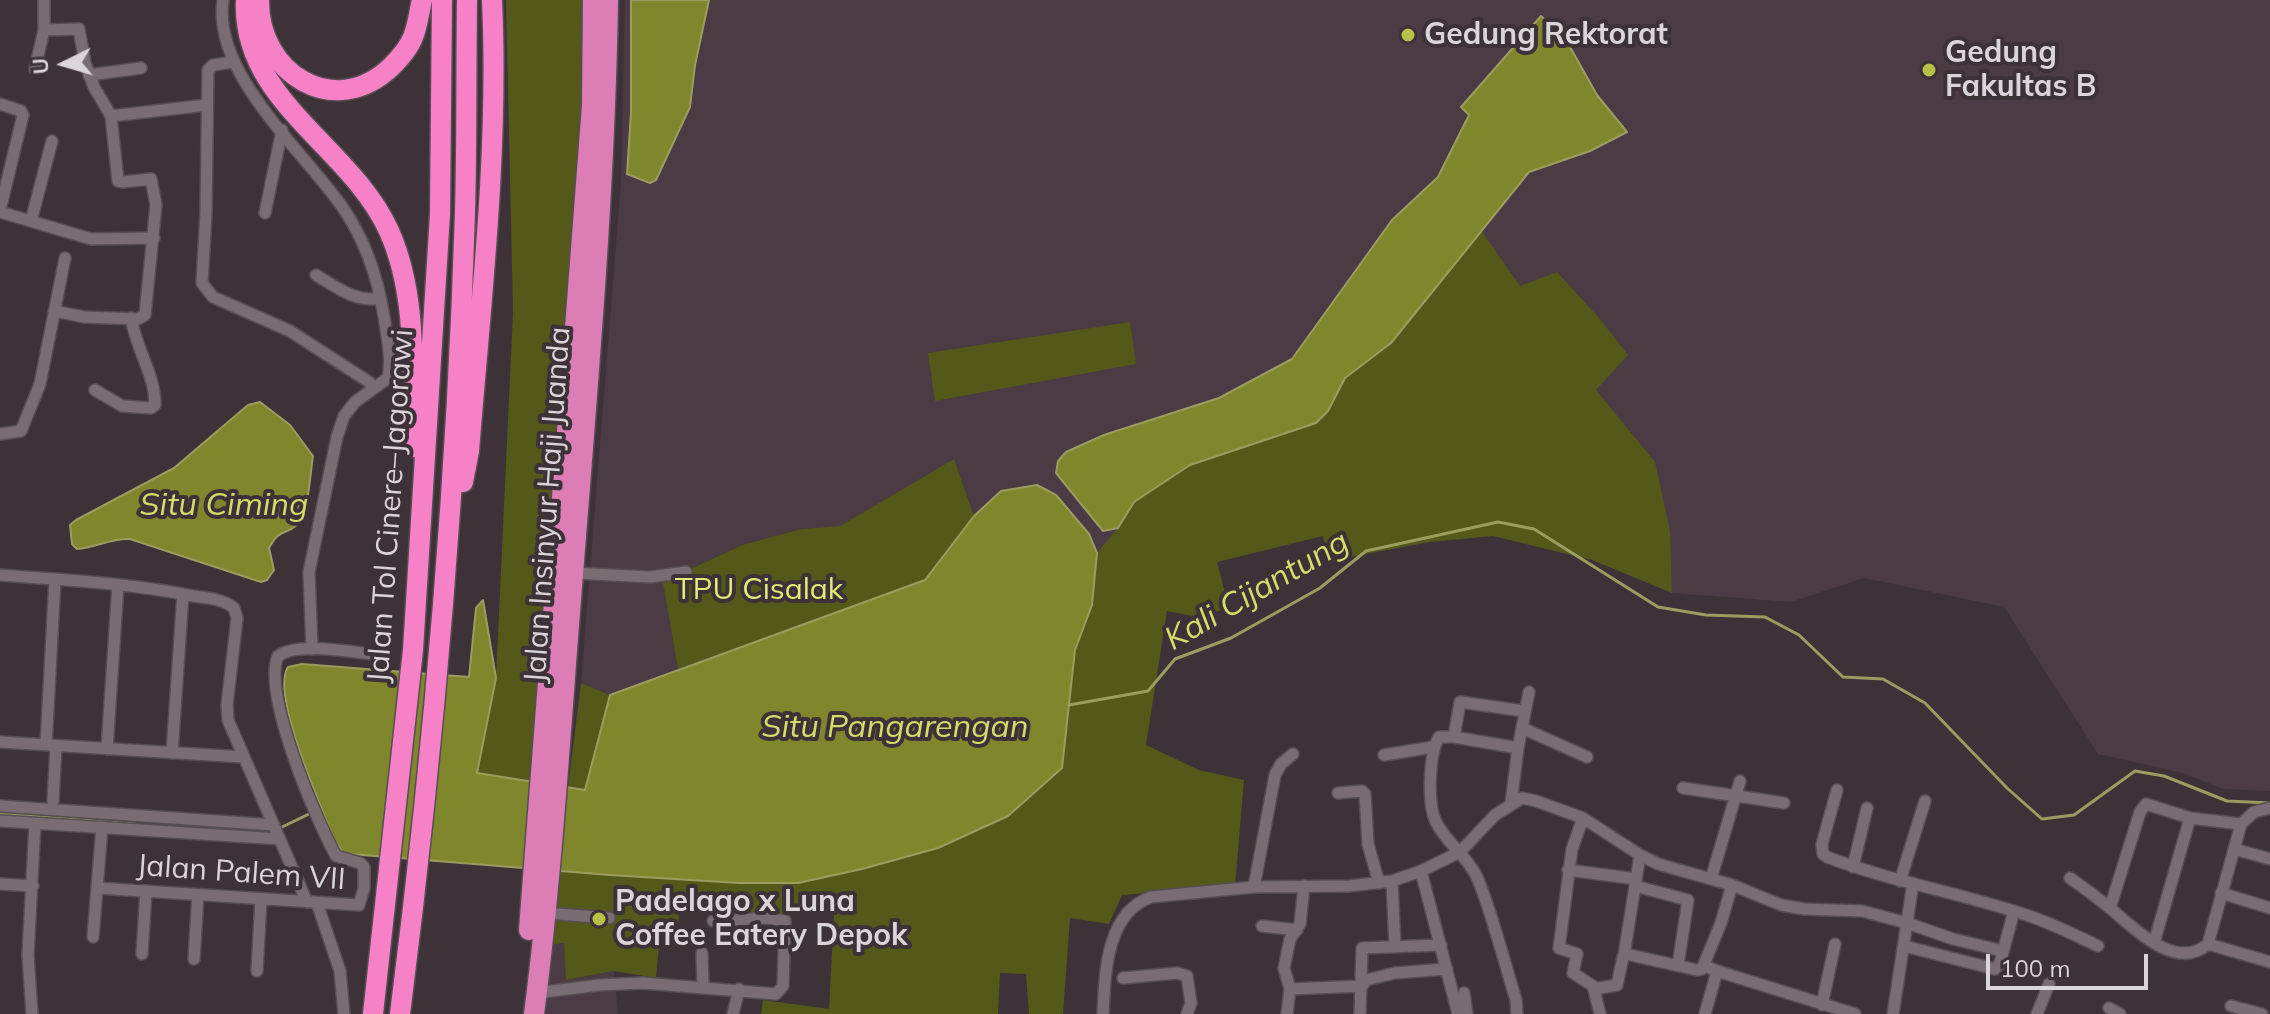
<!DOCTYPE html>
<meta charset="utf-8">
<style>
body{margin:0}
#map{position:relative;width:2270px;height:1014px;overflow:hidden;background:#3d3238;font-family:Mulish,sans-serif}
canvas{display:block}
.north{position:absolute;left:24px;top:24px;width:80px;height:80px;-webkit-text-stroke:6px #3d3238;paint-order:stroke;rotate:265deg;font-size:22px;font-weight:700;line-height:32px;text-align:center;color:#dbd4d8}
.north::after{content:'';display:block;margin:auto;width:28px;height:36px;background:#dbd4d8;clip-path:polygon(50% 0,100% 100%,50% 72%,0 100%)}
.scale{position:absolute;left:1986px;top:954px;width:162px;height:36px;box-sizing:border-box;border:4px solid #dbd4d8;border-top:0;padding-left:10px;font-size:24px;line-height:28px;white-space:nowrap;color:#dbd4d8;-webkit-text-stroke:6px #3d3238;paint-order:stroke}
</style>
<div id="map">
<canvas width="2270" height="1014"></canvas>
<div class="north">U</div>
<div class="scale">100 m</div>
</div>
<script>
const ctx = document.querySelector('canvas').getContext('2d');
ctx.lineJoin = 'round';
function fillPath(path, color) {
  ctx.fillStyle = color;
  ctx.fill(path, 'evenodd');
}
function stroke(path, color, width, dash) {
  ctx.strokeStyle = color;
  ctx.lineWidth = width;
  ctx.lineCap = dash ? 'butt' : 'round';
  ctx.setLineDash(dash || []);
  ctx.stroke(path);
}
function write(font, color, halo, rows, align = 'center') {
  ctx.font = font + ' Mulish,sans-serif';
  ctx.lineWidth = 8;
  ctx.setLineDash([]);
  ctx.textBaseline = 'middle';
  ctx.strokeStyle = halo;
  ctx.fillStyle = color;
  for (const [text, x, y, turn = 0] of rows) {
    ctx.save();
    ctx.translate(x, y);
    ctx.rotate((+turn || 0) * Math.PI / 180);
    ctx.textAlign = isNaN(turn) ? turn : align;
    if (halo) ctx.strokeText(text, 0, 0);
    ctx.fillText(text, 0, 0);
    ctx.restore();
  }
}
const built = new Path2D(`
 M625,0H2270V791L2223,789L2183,773L2098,754L2004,607L1864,578L1791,602L1672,593L1592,560L1493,536L1429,542L1329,561L1323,536L1217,562L1229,608L1198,617L1166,611L1001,491L974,516L954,460L840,526L801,529L742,545L686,571L663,577L678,669L610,695L581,683L621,183Z
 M564,943L567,980L614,971L618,1014H534L543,946Z`);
const green = new Path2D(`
 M506,0H585L584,133L548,605L529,781L476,773L496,678L513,312Z
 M1481,230L1520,286L1557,272L1600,319L1628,355L1596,390L1655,462L1670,531L1672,593L1592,560L1493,536L1429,542L1329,561L1323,536L1217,562L1229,608L1198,617L1167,611L1146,745L1199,770L1244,780L1235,886L1122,895L1109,924L1070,918L1063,1014H1029L1026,974L1000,973L998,1014H761L763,1000L829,1009L834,914H737L680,906L676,947L659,945L656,978L614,971L566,980L564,943L543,946L554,870L739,883H798L862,869L938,848L1008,816L1071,686L1075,650L1092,605L1097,553L1118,528L1134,502L1190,465L1316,423L1328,411L1345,378L1391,343Z
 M1130,322L1136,364L935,401L928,353Z
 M954,459L974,516L925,580L678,669L662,577L686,571L742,545L801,529L840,526Z
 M581,683L610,695L586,790L568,787Z`);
const water = new Path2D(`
 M631,0H709L695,65L690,107L656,180L650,183L627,174L631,112Z
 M1541,16L1565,38L1597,95L1627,132L1590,151L1529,172L1391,343L1345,378L1328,411L1316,423L1190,465L1134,502L1118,528L1103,531L1056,473L1058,461L1066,452L1104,435L1219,398L1292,359L1392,220L1438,177L1469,115L1461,107Z
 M260,402L290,425L313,456C310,473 309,514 297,525C284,536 280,528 269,548L274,570L267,580L261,582L130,539C111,538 95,548 77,549L72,544L70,525L76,520L174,468L248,405Z
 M1037,485L1056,495L1089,534L1097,553L1092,605L1075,650L1062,768L1008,816L938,848L862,869L798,883H739L610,875L350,854L343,852L334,840C322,808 270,694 288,667L302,664L469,677L476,608L483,600L496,678L477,773L585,790L610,695L925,580L974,516L1001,491Z`);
const stream = new Path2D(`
 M1069,705L1148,691L1175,659L1231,638L1320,588L1366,551L1498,522L1534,529L1658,607L1706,615L1765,617L1799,635L1843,677L1883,679L1925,703L2007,788L2042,819L2074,815L2135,771L2164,776L2227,801L2270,803
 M0,814L136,824
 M278,829L311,813`);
const minor = new Path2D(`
 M223,0C212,74 303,150 343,208C365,240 378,279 384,317C387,336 392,359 388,378L355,402L344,416L337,437L309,572L312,649
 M44,30L79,29L85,63L94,87L111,116L118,181L123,182L151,179L156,205L145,315L138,319L84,317L54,311
 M233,62L213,65L208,70L206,213L202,283L213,297L290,331L369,382L374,388
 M35,69L44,30V0
 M89,75L141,68
 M0,104L21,111L23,115L0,210
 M111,116L207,105
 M0,212L91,239L154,238
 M265,213L282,130
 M31,221L52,141
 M316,275C336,287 356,303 380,298
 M95,390L122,406L151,408L155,405C155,374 136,349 131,318
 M0,434L21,431L40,384L65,258
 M573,573L650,577L686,572
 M0,575C64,580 130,583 193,596C207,598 223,599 234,608L237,618L227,705L228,720L307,902
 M1522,728L1587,757
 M1454,737L1460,702L1524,711
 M0,742L243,757
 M46,745L55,579
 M1518,748L1529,692
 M107,749L118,585
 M172,753L183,594
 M1384,755L1433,747
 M1683,788L1784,803
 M1837,790L1822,844L1823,854L1827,857C1895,883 1967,894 2035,918C2057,926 2077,936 2098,946
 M1338,793L1362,791L1365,794L1368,844L1379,883
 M53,801L56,746
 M1511,803L1518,748L1454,737H1439C1429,754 1427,804 1436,822C1447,844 1470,858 1479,882C1494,920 1504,961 1516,1000L1517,1014
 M0,806L274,825
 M1583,818L1572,849L1559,948L1577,954L1573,973L1593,986L1600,1014
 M0,821L280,839
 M2234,849L2270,859
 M1853,867L1867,808
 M1568,870L1636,879
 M1421,871L1458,1014
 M2070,878C2084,888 2098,898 2111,909C2135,929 2176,972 2208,944L2241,824L2254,812L2270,808
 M1711,879L1740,781
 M1392,881L1395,947
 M1900,881L1925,801
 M0,884L33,886
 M1635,886L1688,900L1678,965
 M1254,887L1275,775L1281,764L1293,754
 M97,888L359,905L364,888V867L360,863L336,856C316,819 262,694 278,656C300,641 354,653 380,655
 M2221,893L2270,908
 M317,903L340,971L344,1014
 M2110,908L2140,812L2146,804L2190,818L2241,824
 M545,913L609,918
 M1262,926L1297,930
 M93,937L102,827
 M2154,943L2190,818
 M2208,944L2270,962
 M1904,946L1995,969L2000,963L2014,911
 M702,953L703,987
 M142,954L146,891
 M1624,955L1640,855
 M194,959L198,895
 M257,971L261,899
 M1717,971L1855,1014
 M1123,978L1177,973L1187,976L1191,1003L1187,1014
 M1290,989L1362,986L1366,980L1395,973L1447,969
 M1594,989L1617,985L1623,957L1626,954L1697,970L1702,969L1721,923L1732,885
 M537,993L599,985L643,983L776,994L783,986L785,921L769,918L713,921
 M1464,993L1467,1014
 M1822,1005L1835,944
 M2231,1006L2262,1014
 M2109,1008L2120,1014
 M32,1014L28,955L35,823
 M733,1014L739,989
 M1103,1014C1105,973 1106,913 1151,897L1254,887L1349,886L1392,881L1421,871L1460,852L1495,815L1522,798L1536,801L1583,818L1640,855L1658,864L1732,885L1781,905L1804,909L1862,911L1907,923L1953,939L2003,951
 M1287,1014L1290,989L1284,968L1290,939L1300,924L1304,886
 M1360,1014L1362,948L1441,945
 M1705,1014L1717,971L1710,968
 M1893,1014L1913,883
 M2037,1014L2049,984`);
const trunk = new Path2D(`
 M529,930L592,105L593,0
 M534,1014C553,868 561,720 573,574C588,383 605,191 608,0`);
const motorway = new Path2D(`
 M246,0C241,101 350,145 389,231C419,298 411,375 414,447
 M259,0C258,73 334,121 391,67C400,58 409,48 413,37C418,25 419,12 422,0
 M463,482L469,451C481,301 499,151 492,0
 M373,1014L413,650L440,214L442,0
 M400,1014C434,748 457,480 465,212C467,141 466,71 467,0`);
const markers = [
 [1408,35,8,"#b8c147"],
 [1929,70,8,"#b8c147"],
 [599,919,8,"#b8c147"]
];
const poiNames = [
 ["Gedung Rektorat",1424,35],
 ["Gedung",1945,53],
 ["Fakultas B",1945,87],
 ["Padelago x Luna",615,902],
 ["Coffee Eatery Depok",615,936]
];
const streetNames = [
 ["Jalan Insinyur Haji Juanda",548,505,-86],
 ["Jalan Tol Cinere–Jagorawi",391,506,-86],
 ["Jalan Palem VII",241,873,4]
];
const parkNames = [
 ["TPU Cisalak",759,590]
];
const waterNames = [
 ["Situ Ciming",224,505],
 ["Kali Cijantung",1257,591,-30],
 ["Situ Pangarengan",895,727]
];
fillPath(built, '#4b3b44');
fillPath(green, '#545818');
fillPath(water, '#80862c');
stroke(water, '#9b9d60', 2);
stroke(stream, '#9b9d60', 3);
stroke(minor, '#574e53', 14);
stroke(trunk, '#574e53', 23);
stroke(motorway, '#574e53', 23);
stroke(minor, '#796d73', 11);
stroke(trunk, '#dd7db6', 20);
stroke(motorway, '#f681c6', 20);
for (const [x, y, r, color] of markers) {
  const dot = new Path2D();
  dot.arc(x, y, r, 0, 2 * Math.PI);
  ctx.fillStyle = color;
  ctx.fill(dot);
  stroke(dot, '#3d3238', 3);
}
write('bold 30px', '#dbd4d8', '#3d3238', poiNames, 'left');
write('30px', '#dbd4d8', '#3d3238', streetNames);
write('30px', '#e3ec77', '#3d3238', parkNames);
write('italic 32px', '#d4dd67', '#3d3238', waterNames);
</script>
